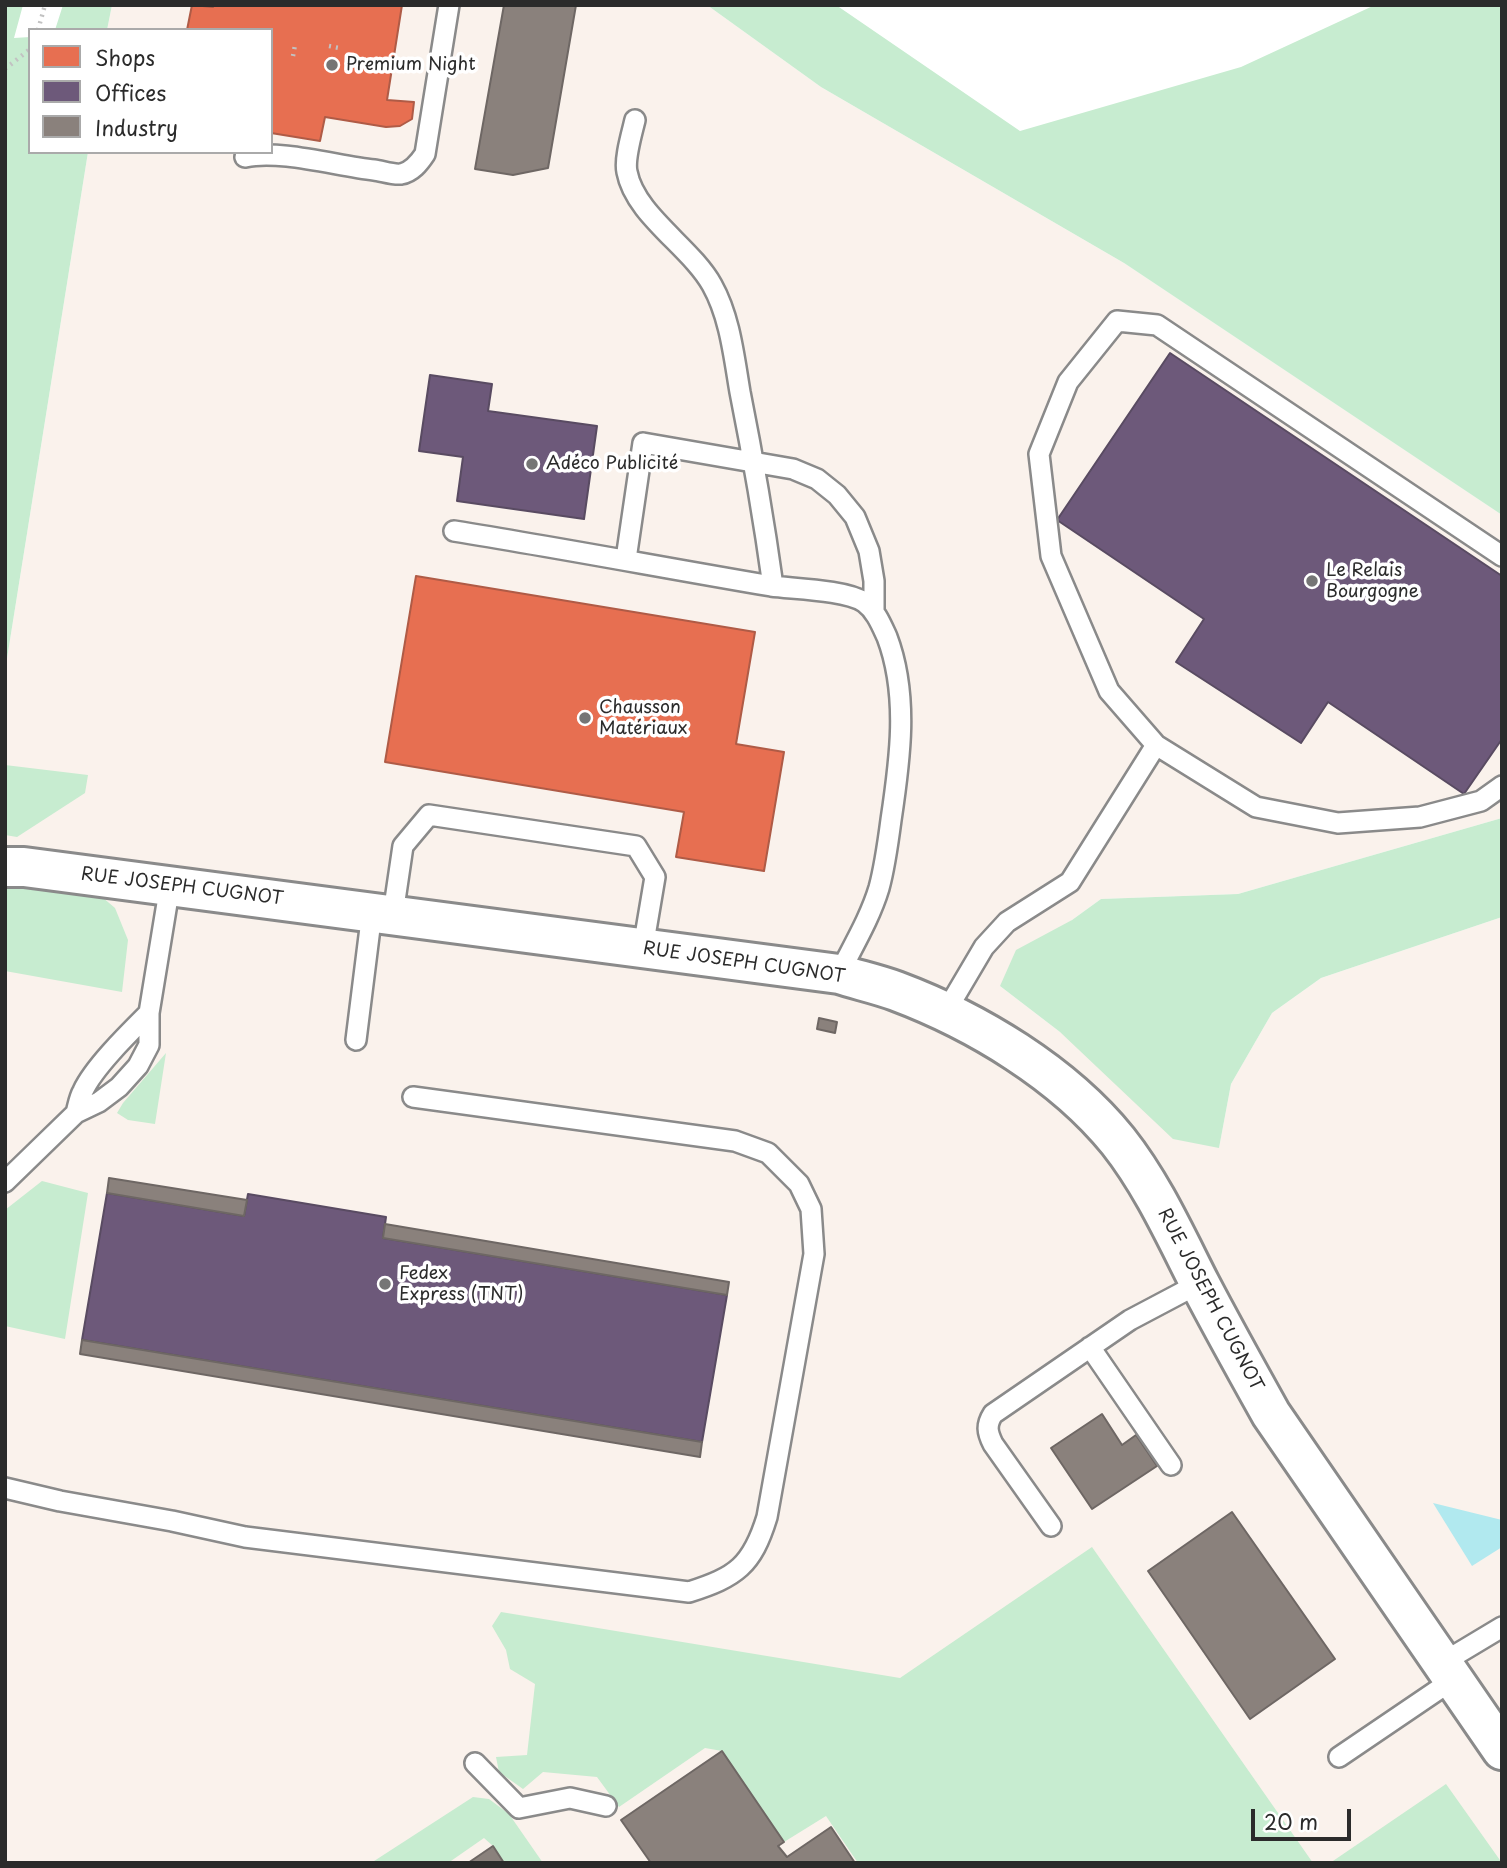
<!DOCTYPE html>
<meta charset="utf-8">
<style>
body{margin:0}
#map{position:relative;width:1507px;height:1868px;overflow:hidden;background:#fff;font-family:"Playpen Sans",sans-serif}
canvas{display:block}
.frame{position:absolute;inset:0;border:7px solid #2b2b2b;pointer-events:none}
.legend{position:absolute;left:28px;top:28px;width:245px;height:126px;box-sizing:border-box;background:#fff;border:2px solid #aaa;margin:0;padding:9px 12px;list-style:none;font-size:21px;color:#2b2b2b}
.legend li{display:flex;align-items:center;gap:14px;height:35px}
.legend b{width:35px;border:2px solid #aaa}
.scale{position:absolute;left:1251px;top:1809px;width:100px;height:32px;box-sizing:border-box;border:4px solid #2b2b2b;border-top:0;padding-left:9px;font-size:21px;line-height:24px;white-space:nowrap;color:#2b2b2b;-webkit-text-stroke:5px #fff;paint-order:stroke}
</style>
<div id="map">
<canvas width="1507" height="1868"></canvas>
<div class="frame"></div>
<ul class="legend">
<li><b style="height:19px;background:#e76f51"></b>Shops</li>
<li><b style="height:19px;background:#6d597a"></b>Offices</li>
<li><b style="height:19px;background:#8a817c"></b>Industry</li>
</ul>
<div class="scale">20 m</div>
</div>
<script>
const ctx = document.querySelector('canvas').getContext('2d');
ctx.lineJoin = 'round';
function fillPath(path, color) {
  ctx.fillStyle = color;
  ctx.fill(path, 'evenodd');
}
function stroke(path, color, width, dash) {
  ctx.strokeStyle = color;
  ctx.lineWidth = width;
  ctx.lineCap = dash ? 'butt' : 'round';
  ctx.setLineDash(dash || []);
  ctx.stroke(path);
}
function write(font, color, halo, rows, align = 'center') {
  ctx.font = font + ' "Playpen Sans",sans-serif';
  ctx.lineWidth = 7;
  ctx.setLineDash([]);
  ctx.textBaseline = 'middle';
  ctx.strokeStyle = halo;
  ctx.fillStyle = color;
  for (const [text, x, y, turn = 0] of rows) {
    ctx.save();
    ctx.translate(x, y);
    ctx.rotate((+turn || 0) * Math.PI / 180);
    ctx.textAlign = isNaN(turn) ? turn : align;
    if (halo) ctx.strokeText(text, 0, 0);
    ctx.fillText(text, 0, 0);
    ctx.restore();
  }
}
const built = new Path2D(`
 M112,5H707L821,87L1124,263L1502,515V818L1238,894L1101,899L1072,920L1000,986L1060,1032L1219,1148L1231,1084L1272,1013L1321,978L1502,917V1863H5V671L88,152H271V30H107Z`);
const green = new Path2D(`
 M5,5H23L14,38L30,37V152H88L5,671Z
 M63,5H112L107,30H55Z
 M707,5H836L1020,131L1241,67L1375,5H1502V515L1124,263L821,87Z
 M5,765L88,775L85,793L17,837L5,835Z
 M1502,818V917L1321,978L1272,1013L1231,1084L1219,1148L1173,1139L1060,1032L1000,986L1016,950L1072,920L1101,899L1238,894Z
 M5,886L95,891L115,908L128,940L122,992L5,971Z
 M166,1053L155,1124L128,1120L117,1113L123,1103Z
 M42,1181L88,1193L65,1339L5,1326V1210Z
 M1092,1547L1313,1863H858L826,1816L784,1842L722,1751L705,1748L619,1807L597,1777L543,1772L523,1789L499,1772L496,1757L527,1755L535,1684L510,1669L506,1650L492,1626L501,1612L900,1678Z
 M1446,1784L1502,1863H1330Z
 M473,1797L489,1799L509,1814L543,1863H504L493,1846L484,1838L448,1863H371Z`);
const water = new Path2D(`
 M1433,1503L1502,1520V1547L1472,1566Z`);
const shops = new Path2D(`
 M192,5L213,7L214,5H402L387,100L414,102L412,119L400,126L386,127L325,117L320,141L271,133V30H187Z
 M416,576L755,632L736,744L784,752L764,871L676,857L684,812L385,762Z`);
const offices = new Path2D(`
 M1170,353L1502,576V739L1464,794L1328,702L1301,743L1176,662L1204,619L1057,520Z
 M430,375L492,384L488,411L597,426L584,519L457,501L463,457L419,451Z
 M107,1193L244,1216L248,1194L386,1217L383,1238L727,1295L702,1442L82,1340Z`);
const industry = new Path2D(`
 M504,5H576L548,168L513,175L475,169Z
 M819,1018L837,1022L835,1033L817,1029Z
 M109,1178L247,1200L244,1216L107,1193Z
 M385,1224L729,1282L727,1295L383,1238Z
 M82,1340L702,1442L700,1457L80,1354Z
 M1102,1414L1122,1445L1136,1435L1157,1466L1092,1509L1051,1448Z
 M1232,1512L1335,1659L1250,1719L1148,1571Z
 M722,1751L784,1842L778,1846L787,1857L831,1827L855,1863H651L621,1820Z
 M493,1846L504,1863H468Z`);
const path = new Path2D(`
 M38,30L45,5
 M329,46L339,48
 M293,56L295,45
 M5,69L30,49`);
const lane = new Path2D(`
 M635,120C632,133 624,159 627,172C635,215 691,247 712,285C730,317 734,357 740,392C753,457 764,521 773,586
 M245,157C279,149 337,166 374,170C382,171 393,175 401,174C412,172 419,163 425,154L449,5
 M454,531C560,548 665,568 771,586C795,589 846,590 864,602C876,611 881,624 887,637C909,695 900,760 891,820C888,843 885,866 879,888C870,918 853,946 839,974
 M1502,556L1157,325L1117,321L1068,382L1039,454L1051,556L1109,691L1156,745L1256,807L1338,823L1420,817L1481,801L1502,786
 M626,559L643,443L793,469L817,479L837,495L855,517L869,551L874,581V611
 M393,914L403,846L429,815L636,846L655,877L643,948
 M945,1013L984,947L1007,922L1070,882L1156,745
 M356,1040L372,912
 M76,1113C78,1106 79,1098 83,1091C94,1067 130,1032 149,1013
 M5,1182L76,1113L99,1102L119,1087L138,1066L149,1045V1013L170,885
 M1090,1347L1171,1465
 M5,1488L60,1501L172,1521L245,1537L689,1592C736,1577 752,1566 767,1517L814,1254L811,1209L799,1184L768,1153L735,1141L413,1097
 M1051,1526L993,1444C987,1432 986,1425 993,1414L1130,1320L1200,1283
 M1442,1663L1502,1627
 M1339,1757L1454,1679
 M475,1763L519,1808L570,1798L606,1806`);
const street = new Path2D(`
 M5,867H24L839,974C858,980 877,984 896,991C976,1021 1063,1073 1118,1141C1152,1184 1175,1235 1200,1284C1223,1328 1247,1371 1271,1414L1502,1750`);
const markers = [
 [332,65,7,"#757575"],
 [532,464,7,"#757575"],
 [1312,581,7,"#757575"],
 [585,718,7,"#757575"],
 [385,1284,7,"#757575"]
];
const poiNames = [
 ["Premium Night",346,65],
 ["Adéco Publicité",546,464],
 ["Le Relais",1326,571],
 ["Bourgogne",1326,592],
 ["Chausson",599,708],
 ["Matériaux",599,729],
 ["Fedex",399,1274],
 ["Express (TNT)",399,1295]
];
const streetNames = [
 ["RUE JOSEPH CUGNOT",182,887,7],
 ["RUE JOSEPH CUGNOT",744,963,8],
 ["RUE JOSEPH CUGNOT",1210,1300,62]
];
fillPath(built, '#faf2ec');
fillPath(green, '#c7ecd0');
fillPath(water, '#b1e9ef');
fillPath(shops, '#e76f51');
stroke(shops, '#af5b46', 2);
fillPath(offices, '#6d597a');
stroke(offices, '#594b62', 2);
fillPath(industry, '#8a817c');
stroke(industry, '#6e6764', 2);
stroke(lane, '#8a8a8a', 24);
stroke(street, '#8a8a8a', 44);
stroke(path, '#c2c2c2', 4.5, [2, 5]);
stroke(lane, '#fff', 19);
stroke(street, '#fff', 38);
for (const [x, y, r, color] of markers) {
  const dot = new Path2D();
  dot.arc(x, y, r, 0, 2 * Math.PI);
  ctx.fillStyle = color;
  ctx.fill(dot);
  stroke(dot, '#fff', 2.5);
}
write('18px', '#2b2b2b', '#fff', poiNames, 'left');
write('18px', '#2b2b2b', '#fff', streetNames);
</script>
